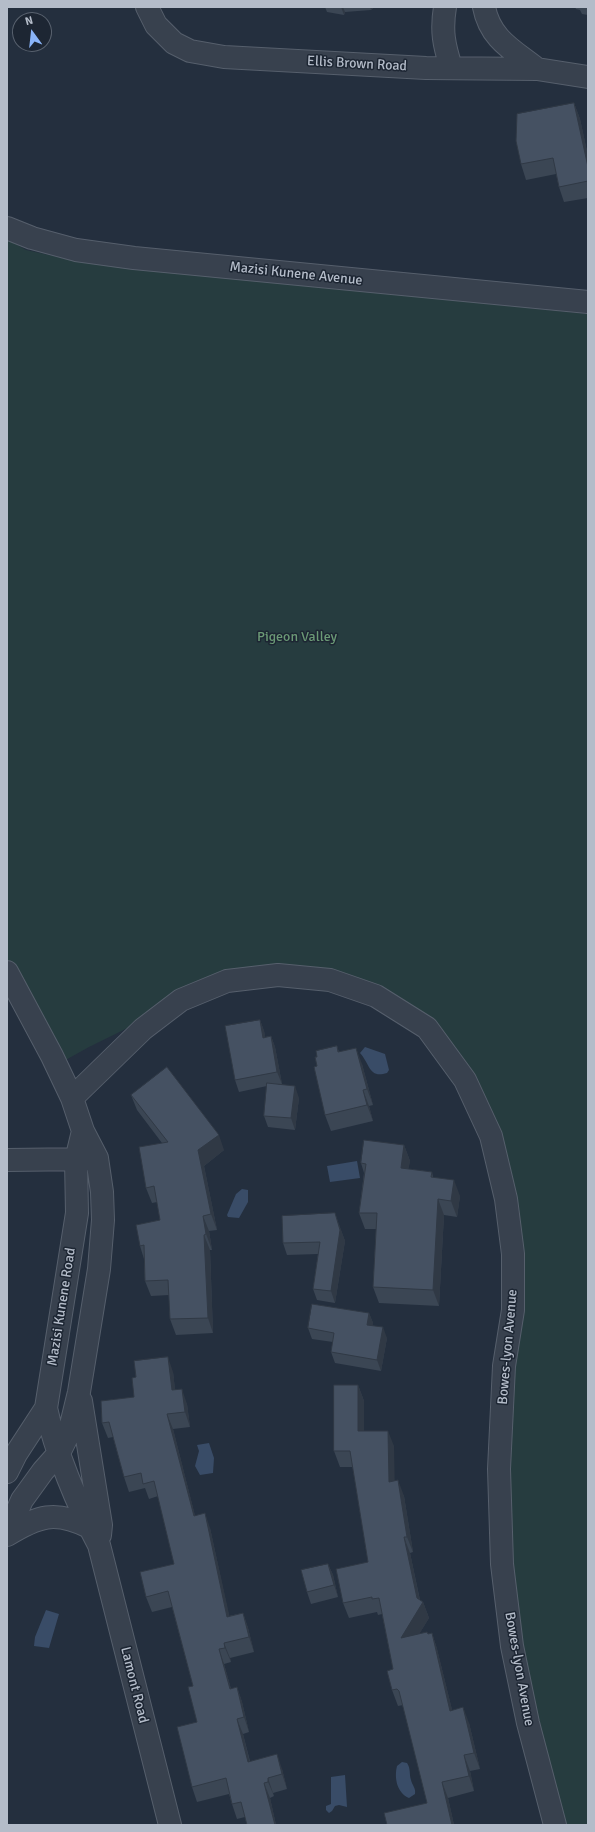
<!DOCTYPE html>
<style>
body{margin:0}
#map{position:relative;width:595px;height:1832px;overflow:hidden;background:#242f3e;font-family:Signika,sans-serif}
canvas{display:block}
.frame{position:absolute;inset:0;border:8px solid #b4bcc9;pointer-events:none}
.north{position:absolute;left:12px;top:12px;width:40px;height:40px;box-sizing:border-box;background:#1d2633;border:1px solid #59626f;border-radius:50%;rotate:345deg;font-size:11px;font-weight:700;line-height:16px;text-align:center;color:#b4bcc9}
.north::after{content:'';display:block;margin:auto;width:14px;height:18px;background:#8ab4f8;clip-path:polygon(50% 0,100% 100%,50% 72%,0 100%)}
</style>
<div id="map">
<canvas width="595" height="1832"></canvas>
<div class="frame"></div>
<div class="north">N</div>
</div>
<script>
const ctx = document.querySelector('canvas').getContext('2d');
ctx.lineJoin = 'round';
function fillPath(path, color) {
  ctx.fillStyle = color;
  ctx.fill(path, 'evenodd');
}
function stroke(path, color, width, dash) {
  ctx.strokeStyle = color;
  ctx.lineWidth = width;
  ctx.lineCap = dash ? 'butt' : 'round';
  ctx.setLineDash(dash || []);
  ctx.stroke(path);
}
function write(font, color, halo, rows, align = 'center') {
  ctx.font = font + ' Signika,sans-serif';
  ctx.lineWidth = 3;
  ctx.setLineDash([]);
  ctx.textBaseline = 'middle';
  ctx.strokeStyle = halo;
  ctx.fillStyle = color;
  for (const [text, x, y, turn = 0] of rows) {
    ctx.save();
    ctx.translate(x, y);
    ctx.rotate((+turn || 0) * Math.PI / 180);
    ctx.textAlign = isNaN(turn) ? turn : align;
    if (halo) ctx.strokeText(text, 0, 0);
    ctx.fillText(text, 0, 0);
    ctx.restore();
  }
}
const green = new Path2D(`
 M7,239L26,250L85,263L588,314V1825H551L496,1528L515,1307L498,1178L445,1059L415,1027L370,998L278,981L213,991L156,1014L89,1047L53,1067L7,980Z`);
const water = new Path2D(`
 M365,1047L385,1054L389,1070L387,1073C369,1079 370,1064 360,1053Z
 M357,1161L360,1178L330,1182L327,1166Z
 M242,1189L248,1190V1202L239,1218L228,1217L227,1215L236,1194Z
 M209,1443L214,1458L213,1473L200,1475L195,1466L199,1451L197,1445Z
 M46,1610L59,1614L49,1648L34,1646L35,1637Z
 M402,1762L407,1763C411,1769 409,1774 411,1780C412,1785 416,1788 415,1794L409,1798C397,1793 394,1778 397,1766Z
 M345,1775L347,1807L339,1805L335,1806L332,1811L329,1813L326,1810V1806L331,1804V1777Z`);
const minor = new Path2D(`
 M147,7L156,25L174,43L190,51L224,57L426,68L537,69L588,77
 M445,7C441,31 444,45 451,67
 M484,7C490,39 513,50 537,69
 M7,228L32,238L76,250L134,258L588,302
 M7,972L52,1056L72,1098L83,1131L97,1158L102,1192L103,1220L99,1269L79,1392L69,1433L59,1453L43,1471L22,1500L7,1534
 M72,1098L143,1029L181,1000L227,981L278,975L330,980L376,996L427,1028L465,1080L491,1136L506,1199L513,1254V1310L504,1366L499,1469L502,1564L512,1646L528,1723L555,1825
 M7,1160L90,1159
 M81,1401L101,1525L100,1535
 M46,1408C55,1451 78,1506 99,1545L170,1825
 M7,1472L16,1454L46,1408L77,1213L76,1160L83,1131
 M7,1535C38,1516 55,1510 89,1527`);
const wall = new Path2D(`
 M325,7H374L371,10L345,12L344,15L327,12Z
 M575,7H588V15L582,14L580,10L576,9Z
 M574,103L580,119L588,156V198L564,202L559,187L556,174L526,180L521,164Z
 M260,1020L264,1031L265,1037L271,1036L275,1047L282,1084H277L299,1098L295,1130L268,1127L264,1116L267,1086L239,1092L235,1080Z
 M337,1046L339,1052L362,1064L373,1105L369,1106L373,1121L331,1131L325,1115L317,1066V1057Z
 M131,1095L224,1150L204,1166L217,1230L209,1231L212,1250H210L213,1333L176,1335L170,1319L169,1295L151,1296L145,1281L144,1259L140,1246L160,1220L157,1202L152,1203L146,1188L162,1143L137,1110Z
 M404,1145L410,1161L408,1169L432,1172L433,1177L460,1196L457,1217L444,1215L439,1306L379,1303L373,1287L376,1229H365L359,1213L364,1173L361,1163Z
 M339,1225L345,1241L335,1303L317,1300L313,1289L318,1254L287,1255L283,1243Z
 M369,1313L373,1323L372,1326L387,1338L381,1371L335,1363L331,1352L333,1342L312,1339L308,1328Z
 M173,1372L175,1390L187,1404L190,1427L173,1429L195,1516L210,1528L229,1616L243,1613L248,1628L254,1652L230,1658L231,1662L224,1664L231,1689L237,1687L242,1702L249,1732L243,1734L250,1761L282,1769L287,1789L273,1793L274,1796L270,1798L276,1825H247L245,1817L237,1819L232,1804L229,1794L197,1802L192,1787L197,1722L193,1686L172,1607L152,1612L146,1597L174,1564L158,1496L149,1499L145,1488L129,1492L124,1477L113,1437L108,1438L102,1423L134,1397L136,1377Z
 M358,1385L364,1401V1431L394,1446V1481L404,1496L413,1552L410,1553L420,1600L423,1602L429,1618L419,1634H428L432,1633L437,1649L452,1710L469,1723L480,1769L470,1771L474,1791L448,1798L454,1825H387L427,1803L403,1705L398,1706L392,1690L393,1669L382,1614L378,1615L377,1612L349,1618L343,1603L368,1562L353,1467H340L334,1451Z
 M328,1564L333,1575L338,1597L311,1604L307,1592Z`);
const shadedWall = new Path2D(`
 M341,7H343L345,12L344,15Z
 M370,7H374L371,10Z
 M574,103L580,119L588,156V167Z
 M260,1020L264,1031L268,1049L263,1038Z
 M271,1036L275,1047L282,1084L277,1072Z
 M356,1048L362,1064L373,1105L367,1089Z
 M295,1086L299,1098L295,1130L291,1118Z
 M363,1090L369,1106L373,1121L367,1105Z
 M219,1135L224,1150L204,1166L217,1230L211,1214L198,1150Z
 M404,1145L410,1161L406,1184L401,1168Z
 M454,1180L460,1196L457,1217L451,1201Z
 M438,1199L444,1215L439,1306L433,1290Z
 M335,1213L345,1241L335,1303L331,1291Z
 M203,1216L209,1231L212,1250L206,1234Z
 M204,1235L210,1250L213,1333L208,1318Z
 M369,1313L373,1323L371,1335L367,1325Z
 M383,1327L387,1338L381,1371L377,1360Z
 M168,1357L173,1372L177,1405L172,1390Z
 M358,1385L364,1401V1447L358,1431Z
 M182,1389L187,1404L190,1427L185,1412Z
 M167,1414L173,1429L199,1531L194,1516Z
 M388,1431L394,1446L395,1497L389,1482Z
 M398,1480L404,1496L413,1552L407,1537Z
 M205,1513L210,1528L233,1632L227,1617Z
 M404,1537L410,1553L421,1606L423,1602L429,1618L407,1654L401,1638L417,1598Z
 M328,1564L333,1575L338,1597L334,1585Z
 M243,1613L248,1628L254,1652L249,1637Z
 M432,1633L437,1649L456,1726L450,1711Z
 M224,1643L230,1658L231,1662L225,1648Z
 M219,1649L224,1664L235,1704L230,1689Z
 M237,1687L242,1702L249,1732L244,1717Z
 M463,1707L469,1723L480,1769L474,1753Z
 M237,1719L243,1734L253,1776L248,1762Z
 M277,1754L282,1769L287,1789L282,1774Z
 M464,1755L470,1771L474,1791L469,1776Z
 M268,1778L274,1796L268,1782Z
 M442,1782L448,1798L454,1825H452Z
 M264,1783L270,1798L276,1825H275Z`);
const building = new Path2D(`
 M574,103L588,167V181L559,187L553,158L521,164L516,141L517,114Z
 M260,1020L263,1038L271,1036L277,1072L235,1080L225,1026Z
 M337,1046L338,1052L356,1048L367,1089L363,1090L367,1105L325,1115L314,1067L317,1066L315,1057H317L316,1051Z
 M167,1067L219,1135L198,1150L211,1214L203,1216L206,1234L204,1235L208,1318L170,1319L168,1280L145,1281L144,1245L140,1246L136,1225L160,1220L154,1186L146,1188L139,1147L168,1142L131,1095Z
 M267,1083L295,1086L291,1118L264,1116Z
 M364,1140L404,1145L401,1168L432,1172L431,1177L454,1180L451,1201L438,1199L433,1290L373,1287L377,1213H359L366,1164L361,1163Z
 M335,1213L340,1230L331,1291L313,1289L320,1242L283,1243L282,1216Z
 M312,1304L369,1313L367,1325L383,1327L377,1360L331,1352L334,1333L308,1328Z
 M168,1357L172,1390L182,1389L185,1412L167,1414L194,1516L205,1513L227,1617L243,1613L249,1637L224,1643L225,1648L219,1649L230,1689L237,1687L244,1717L237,1719L248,1762L277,1754L282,1774L268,1778V1782L264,1783L275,1825H247L241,1802L232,1804L226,1778L192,1787L177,1727L197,1722L188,1687L193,1686L168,1591L146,1597L140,1572L174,1564L154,1481L143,1484L141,1473L124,1477L109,1422L102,1423L101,1401L134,1397L132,1378L136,1377L134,1361Z
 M334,1385H358V1431H388L389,1482L398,1480L407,1537H404L417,1598L423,1602L401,1638L427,1632L428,1634L432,1633L450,1711L463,1707L474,1753L464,1755L469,1776L442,1782L452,1825H387L384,1813L427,1803L399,1691L397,1689L392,1690L387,1671L393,1669L379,1598L372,1599V1597L343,1603L336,1569L368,1562L350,1451H334Z
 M328,1564L334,1585L307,1592L301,1570Z`);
const streetNames = [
 ["Ellis Brown Road",357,64,3],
 ["Mazisi Kunene Avenue",296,274,6],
 ["Mazisi Kunene Road",62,1307,-81],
 ["Bowes-lyon Avenue",508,1347,-85],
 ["Bowes-lyon Avenue",519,1669,80],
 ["Lamont Road",134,1685,76]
];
const parkNames = [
 ["Pigeon Valley",297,637]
];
fillPath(green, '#263c3f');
fillPath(water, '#394c67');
stroke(minor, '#565f6c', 24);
stroke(minor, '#38414e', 22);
fillPath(wall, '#3b4654');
fillPath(shadedWall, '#303945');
fillPath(building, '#455162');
stroke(building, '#303945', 1);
write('14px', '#b4bcc9', '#1d2633', streetNames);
write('14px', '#6b9a76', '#1d2633', parkNames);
</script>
